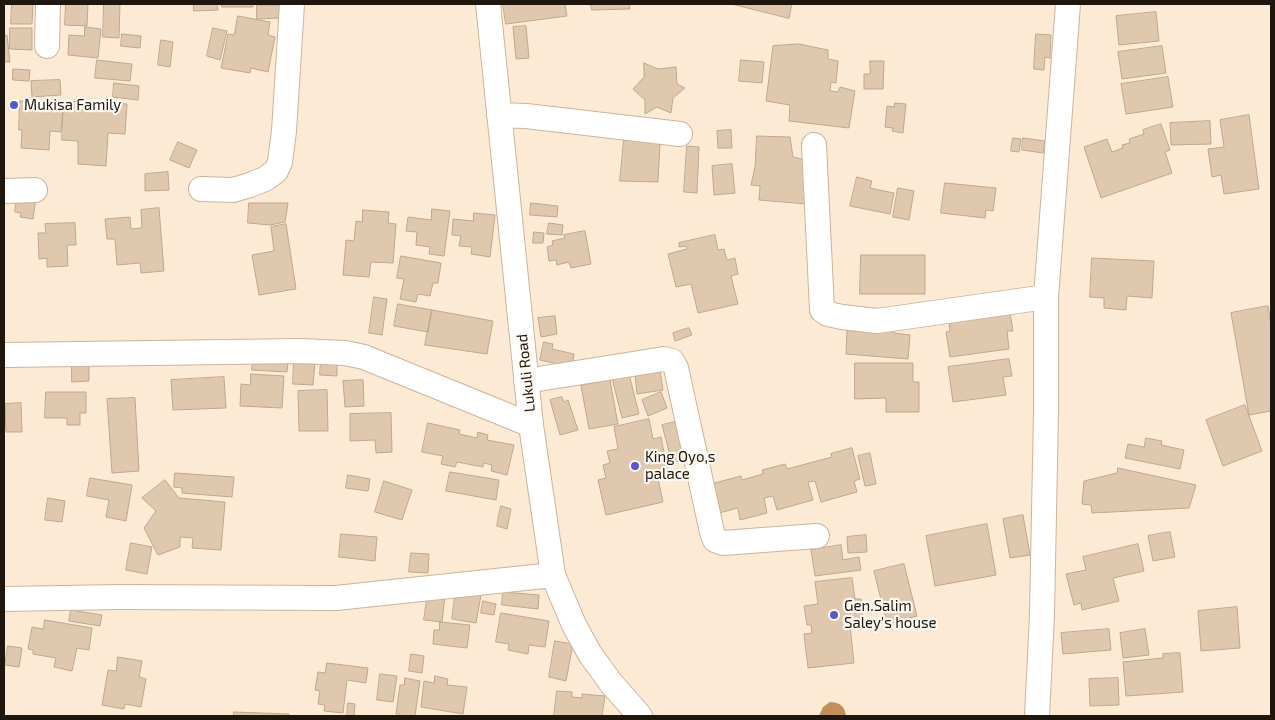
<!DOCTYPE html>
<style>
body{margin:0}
#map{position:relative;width:1275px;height:720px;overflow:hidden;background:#fdead5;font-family:"Exo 2",sans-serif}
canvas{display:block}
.frame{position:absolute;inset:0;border:5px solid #1f170e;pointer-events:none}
</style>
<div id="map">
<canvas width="1275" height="720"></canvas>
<div class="frame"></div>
</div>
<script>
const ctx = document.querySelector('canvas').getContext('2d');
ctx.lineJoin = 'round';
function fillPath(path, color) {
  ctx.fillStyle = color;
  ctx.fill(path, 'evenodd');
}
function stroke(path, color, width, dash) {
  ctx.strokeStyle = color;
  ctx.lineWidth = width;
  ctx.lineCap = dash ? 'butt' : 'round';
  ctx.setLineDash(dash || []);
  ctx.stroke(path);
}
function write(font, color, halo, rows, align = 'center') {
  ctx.font = font + ' "Exo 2",sans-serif';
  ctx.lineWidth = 4.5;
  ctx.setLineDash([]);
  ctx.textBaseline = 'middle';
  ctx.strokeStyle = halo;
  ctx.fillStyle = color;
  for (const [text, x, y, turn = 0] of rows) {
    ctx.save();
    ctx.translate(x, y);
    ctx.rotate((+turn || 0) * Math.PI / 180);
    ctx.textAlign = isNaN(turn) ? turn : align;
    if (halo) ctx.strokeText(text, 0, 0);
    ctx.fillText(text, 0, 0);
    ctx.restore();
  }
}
const water = new Path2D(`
 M830,702C840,702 845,707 846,716H819L823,707Z`);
const building = new Path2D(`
 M12,4H33L32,24H11Z
 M66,4H88L87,26L65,25Z
 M104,4H120L119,38L103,37Z
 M194,4H217L218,10L194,11Z
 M222,4H253V7H222Z
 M503,4H565L567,16L506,24Z
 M591,4H629L630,9L592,10Z
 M732,4H792L789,18Z
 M257,5H280V18L257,19Z
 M1156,12L1159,41L1119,45L1116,16Z
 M238,16L270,22L268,35L275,37L268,72L251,68L250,73L221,68L228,34L234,35Z
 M526,26L529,58L516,59L513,27Z
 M85,27L101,29L98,58L68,55L69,35L84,36Z
 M10,28H32V50L10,49Z
 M213,28L227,31L220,60L207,56Z
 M122,34L141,36L140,48L121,46Z
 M1036,34L1051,35L1050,58L1045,57L1044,70L1034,69Z
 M4,35H7L10,62H4Z
 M161,40L173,42L170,67L158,65Z
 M799,44L828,50V59L838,61L836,83L831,82L830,91L838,92L840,87L855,91L849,128L789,121L790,105L766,101L773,46Z
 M1162,46L1166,73L1122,79L1118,52Z
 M97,60L132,64L130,81L95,78Z
 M741,60L764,62L762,83L739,81Z
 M870,61H884L883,89H864V74H870Z
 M644,63L658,69L676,67L677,84L685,88L673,98L671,113L657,107L645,114V100L633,89L644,77Z
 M13,69L30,70L29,81L13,80Z
 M1168,77L1173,107L1126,114L1121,84Z
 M60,80L61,95L32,97L31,81Z
 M114,83L139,86L138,100L113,97Z
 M20,101L52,102V107H63L61,132L50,131L49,150L21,148L22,130H19Z
 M64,101L127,104L125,134L108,133L106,166L78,164V141L62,140Z
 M895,103L906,104L903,133L892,131L893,128L885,127L887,106L894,107Z
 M1249,115L1259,189L1224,194L1221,175L1212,177L1208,149L1224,147L1220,120Z
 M1210,121L1211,144L1171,145L1170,123Z
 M1161,124L1170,150L1165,152L1172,173L1101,198L1084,147L1107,139L1112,152L1123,148L1122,145L1130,143L1129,139L1144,134L1143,130Z
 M731,130L732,148H718L717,131Z
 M757,136L790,137L793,157L812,161L807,204L759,200L760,186L751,185L755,167Z
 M1013,138L1021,139L1019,152L1011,151Z
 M1023,138L1045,141L1043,153L1022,150Z
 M624,140L660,143L658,182L620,181Z
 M178,142L197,150L189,168L170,160Z
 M687,146L699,147L697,193L684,192Z
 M732,164L735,193L714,195L712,166Z
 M168,172L169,190L145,191V174Z
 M857,177L872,181L870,188L894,193L890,214L850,206Z
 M945,183L996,188L993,211L986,210L985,218L941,213Z
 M898,188L914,191L909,220L893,217Z
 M17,196L36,198L33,219L20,217L21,213L15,212Z
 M249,203H288L285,222L270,225L248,223Z
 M531,203L558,206L557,217L530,215Z
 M159,208L164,271L141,273L140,263L117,265L115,239H107L105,219L130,217L131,229L142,228L141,210Z
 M432,209L450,211L444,256L429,254L430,247L416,245L417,232L406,231L408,217L431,220Z
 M363,210L389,212L388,223L396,224L393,263L371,262L369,277L343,275L346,240L354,241L356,221L362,222Z
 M474,213L495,215L490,257L471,254L472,247L459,246L461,236L452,235L453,219L473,221Z
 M75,223L76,245H67L68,266L47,267V258L39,259L38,233H46L45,224Z
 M549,223L563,225L562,235L547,234Z
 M286,224L296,289L259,295L252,255L274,251L271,227Z
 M585,231L591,264L571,268L569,262L557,265L556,260L549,261L547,247L553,245L552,241L565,238L564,235Z
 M534,232L544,233L543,243H533Z
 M715,235L718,250L724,249L727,260L735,258L738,274L731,276L738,304L698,313L691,284L676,287L668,254L687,249L686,246L679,247V243Z
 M861,255H925V294H860Z
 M401,256L441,263L438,283H433L430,296L418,294L416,302L400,299L404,279L397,278Z
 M1092,258L1154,261L1152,298L1127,296L1126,310L1104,308V298L1090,297Z
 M374,297L387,299L382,335L369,333Z
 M398,304L432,310L428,332L394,326Z
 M1268,306L1271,325V411L1249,415L1231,313Z
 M432,310L493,321L487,354L425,345Z
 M1010,312L1013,331H1007L1009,349L950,357L946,332L950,331L949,320Z
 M555,316L557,334L541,337L538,318Z
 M894,327V333L910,335L908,359L846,354L847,330L873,332Z
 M689,328L692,335L675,341L673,333Z
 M544,342L553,344L552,349L574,354L572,367L540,360Z
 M1009,359L1012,376L1003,377L1006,395L953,402L948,367Z
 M253,360L288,362L287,372L252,370Z
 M321,360L337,361V376L320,375Z
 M294,361L315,362L313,385L293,384Z
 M855,363H913V382H919V412H886V398L855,399Z
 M72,364H89V381L72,382Z
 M660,370L663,390L637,394L635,373Z
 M251,374L284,376L282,408L240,406L241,384L250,385Z
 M629,374L639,414L622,418L612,378Z
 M224,377L226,408L173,410L171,380Z
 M363,380L364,406L345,407L343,381Z
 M610,380L618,424L589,429L581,386Z
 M327,390L328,431H299L298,391Z
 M46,392H86V413H80V425H67V418H45Z
 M661,392L667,408L648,416L642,400Z
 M562,397L564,402L568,400L578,430L560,435L550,400Z
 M135,398L139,471L112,473L107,399Z
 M21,403L22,432H6L5,404Z
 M1245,405L1262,451L1223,466L1206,420Z
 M391,413L392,452L376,453L375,440L350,441V414Z
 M649,419L653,439L661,437L667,468L656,470L663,502L606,515L598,480L606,478L603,465L610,463L607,451L618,449L614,427Z
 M675,422L685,459L672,463L662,425Z
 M428,423L460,430L459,434L477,438L478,432L488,435L487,440L514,445L507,475L491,471L492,465L484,463L483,467L457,462L455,467L441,464L443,456L422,452Z
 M1146,438L1162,441L1161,445L1184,450L1180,469L1125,458L1128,444L1144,447Z
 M852,448L860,479L854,481L857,492L821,502L815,481L808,482L813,500L777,510L773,496L764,498L767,513L740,520L738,508L719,513L711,484L741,476L742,480L763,474L762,470L785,464L787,469L832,457L831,454Z
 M870,453L876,484L865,486L858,456Z
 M1118,468L1196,485L1189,508L1092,513L1091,505L1082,504L1084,481L1117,473Z
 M450,472L499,480L496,500L446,491Z
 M175,473L234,477L232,497L182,493V488L174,487Z
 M348,475L370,479L368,491L346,488Z
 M90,478L132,485L126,521L106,517L109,500L87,496Z
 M165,480L179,498L225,502L221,550L192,548L193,538L180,537V547L158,555L144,528L156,511L142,498Z
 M384,481L412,490L402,520L375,512Z
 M48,498L65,501L62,522L45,520Z
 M501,506L511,509L507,529L497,526Z
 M1023,515L1030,555L1010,558L1003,519Z
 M987,524L996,575L935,586L926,536Z
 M1170,532L1175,557L1153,561L1148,536Z
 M341,534L377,537L375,561L339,557Z
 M866,535L867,552L848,553L847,537Z
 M131,543L152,547L147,574L126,570Z
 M1138,544L1144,571L1113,578L1119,601L1082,610L1081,603L1074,605L1066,574L1086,570L1083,557Z
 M841,545L843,560L859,557L861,570L815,576L811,550Z
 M411,553L429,554L428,573L409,572Z
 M904,564L917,616L887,624L874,571Z
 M852,578L855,599H861L864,625L850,626L854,663L808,668L804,634L812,633L811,625H807L804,606L818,604L815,582Z
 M456,591L481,595L476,623L452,619Z
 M503,592L539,595L538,609L502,605Z
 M428,593L445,596L442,622L424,620Z
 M483,601L496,604L494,615L481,613Z
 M1237,607L1240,648L1201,651L1198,611Z
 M71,610L102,615L100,626L69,621Z
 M501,613L549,621L545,647L529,645L528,654L508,650L509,644L496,642Z
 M45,620L92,628L89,650L77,648L72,671L54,667L56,658L33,654V650L28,649L32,627L43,629Z
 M440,622L470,625L467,648L433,644L434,630H439Z
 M1109,629L1111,650L1063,654L1061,633Z
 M1145,629L1149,655L1123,658L1120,633Z
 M555,641L573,644L566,681L549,677Z
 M8,646L22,648L19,667L5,665Z
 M1180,653L1183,692L1126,696L1123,662L1163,658V654Z
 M411,654L424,656L422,673L409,671Z
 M118,657L142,661L139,677L146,679L141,707L125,704L124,709L102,705L108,670L116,671Z
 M327,663L368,668L366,683L347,680L343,713L324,711L325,705L318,704L320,691L315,690L318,672L325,673Z
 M380,674L397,676L393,702L377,700Z
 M435,676L448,679L447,685L467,687L463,714L421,707L424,681L434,683Z
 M405,678L420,681L415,716H400V714H396L400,685H404Z
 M1118,678L1119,705L1090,706L1089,679Z
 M557,691L572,692V697L582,698V694L605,696L602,716H554Z
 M348,703L355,704L354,716H347Z
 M234,712L289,714V716H234Z`);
const minor = new Path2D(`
 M488,4L531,425L553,575L574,625L590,654L611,683L640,716
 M47,46L48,4
 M499,115L526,116L680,134
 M814,145L822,310L828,314L842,317L877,321L1046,297
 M201,189L233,190L250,185L265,179L276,171L280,162L284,131L292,4
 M4,191L35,190
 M4,355L301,351L345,353L364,357L381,364L531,425
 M526,381L664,359L672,361L676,368L712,532L715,540L723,543L817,536
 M4,599L119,597L336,598L553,575
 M1037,716L1042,615L1046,411V297L1068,4`);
const markers = [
 [14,105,5,"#5757ce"],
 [635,466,5,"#5757ce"],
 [834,615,5,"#5757ce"]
];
const poiNames = [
 ["Mukisa Family",24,105],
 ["King Oyo,s",645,457],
 ["palace",645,474],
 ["Gen.Salim",844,606],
 ["Saley's house",844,623]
];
const streetNames = [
 ["Lukuli Road",526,373,-96]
];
fillPath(water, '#c18f57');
fillPath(building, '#e0c8af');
stroke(building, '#bfa78f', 1);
stroke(minor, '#ccb49b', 26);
stroke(minor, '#fff', 24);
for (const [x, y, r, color] of markers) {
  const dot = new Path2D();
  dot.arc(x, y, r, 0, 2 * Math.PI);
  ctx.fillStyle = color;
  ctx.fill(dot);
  stroke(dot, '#fffaf4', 2);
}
write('15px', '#1f170e', '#fffaf4', poiNames, 'left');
write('15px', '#1f170e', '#fffaf4', streetNames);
</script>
